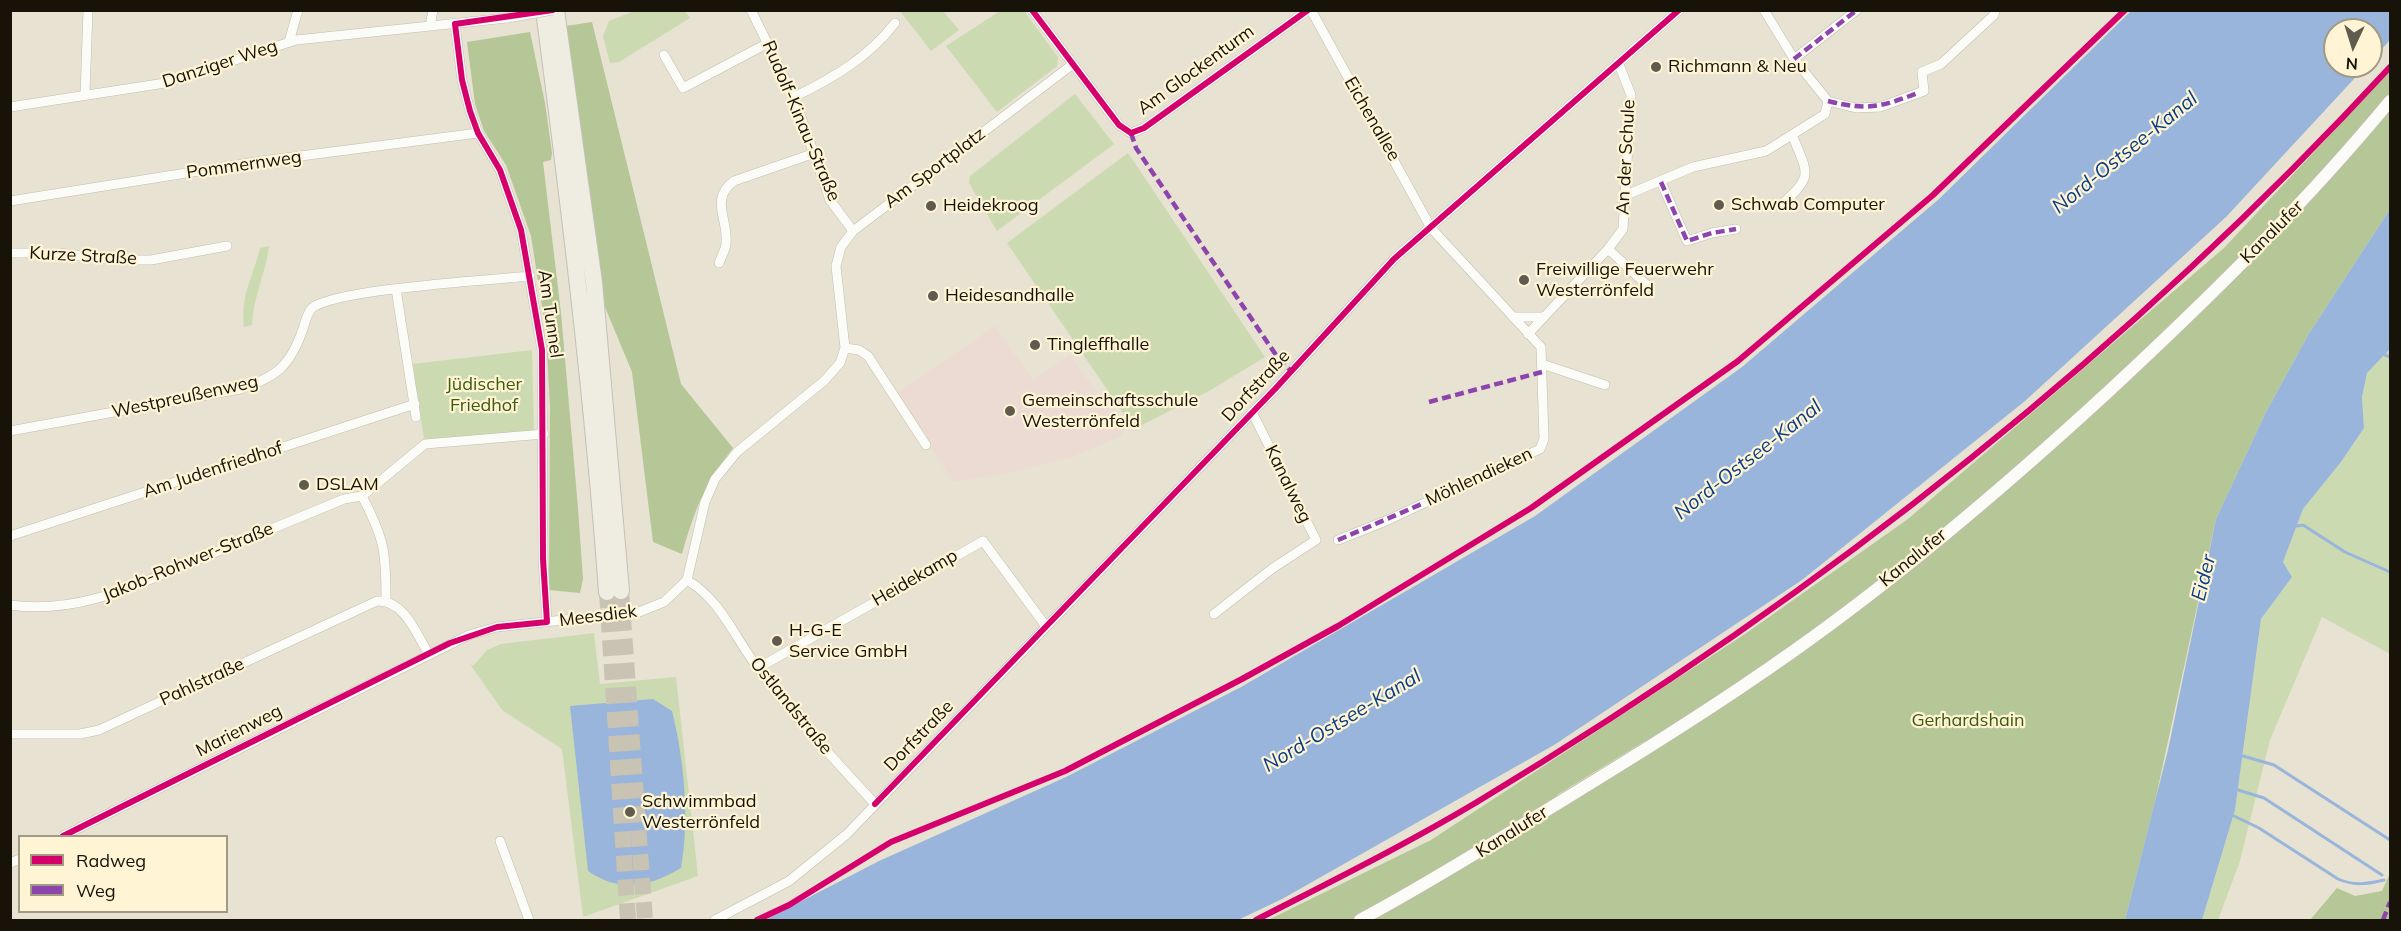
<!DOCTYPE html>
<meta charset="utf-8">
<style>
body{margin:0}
#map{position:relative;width:2401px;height:931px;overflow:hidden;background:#e7e2d1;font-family:Mulish,sans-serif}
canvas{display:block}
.frame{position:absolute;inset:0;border:12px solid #171308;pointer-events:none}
.legend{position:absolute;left:18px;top:835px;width:210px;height:78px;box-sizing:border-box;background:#fff4d4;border:2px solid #a29a82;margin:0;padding:8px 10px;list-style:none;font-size:18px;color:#171308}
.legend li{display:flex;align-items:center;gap:12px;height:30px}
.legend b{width:30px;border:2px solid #a29a82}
.north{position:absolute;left:2323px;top:18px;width:60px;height:60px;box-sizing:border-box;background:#fff4d4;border:2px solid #a29a82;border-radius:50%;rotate:184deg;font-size:16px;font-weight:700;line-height:24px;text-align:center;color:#171308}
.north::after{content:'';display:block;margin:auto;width:21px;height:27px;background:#605b4e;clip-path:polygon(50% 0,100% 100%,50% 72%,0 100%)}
</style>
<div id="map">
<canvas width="2401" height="931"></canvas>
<div class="frame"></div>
<ul class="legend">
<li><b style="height:8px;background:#d6006c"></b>Radweg</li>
<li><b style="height:8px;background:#8e44ad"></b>Weg</li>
</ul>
<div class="north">N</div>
</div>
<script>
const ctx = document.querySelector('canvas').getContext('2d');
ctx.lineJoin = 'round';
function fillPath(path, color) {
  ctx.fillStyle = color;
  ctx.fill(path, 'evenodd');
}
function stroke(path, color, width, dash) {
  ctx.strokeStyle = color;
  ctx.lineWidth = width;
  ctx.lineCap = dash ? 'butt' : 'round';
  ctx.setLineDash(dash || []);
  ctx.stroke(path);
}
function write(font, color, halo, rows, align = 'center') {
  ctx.font = font + ' Mulish,sans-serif';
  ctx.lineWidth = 4.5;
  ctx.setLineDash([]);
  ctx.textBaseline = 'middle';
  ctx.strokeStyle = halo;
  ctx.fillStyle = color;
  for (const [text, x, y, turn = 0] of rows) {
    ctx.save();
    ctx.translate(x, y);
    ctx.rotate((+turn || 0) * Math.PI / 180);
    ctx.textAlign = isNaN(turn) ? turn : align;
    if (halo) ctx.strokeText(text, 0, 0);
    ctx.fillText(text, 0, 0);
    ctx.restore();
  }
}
const education = new Path2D(`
 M995,326L1033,380L1070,355L1124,430L1122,436L1069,458L1003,474L953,482L897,393Z`);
const green = new Path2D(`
 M634,11H685L690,18L619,62L610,63L603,36L609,21Z
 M900,11H943L959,30L931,51Z
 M1000,11H1024L1058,57L1057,66L997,112L946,46Z
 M1075,94L1114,144L997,231L969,183L970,176Z
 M1128,153L1265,357L1209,391L1134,429L1007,243Z
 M269,246C266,273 253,297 252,325L244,327C240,295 253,278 260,248Z
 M2390,349V654L2322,617L2270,740L2240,861L2218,920H2202L2235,810L2261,619L2292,577L2283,562L2303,509L2341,462L2364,428L2362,397L2367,373Z
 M532,350L534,432L424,439L413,364Z
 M594,633L600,684L676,677L698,876L583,917L562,749L502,710L470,664L473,666L487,650L501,644Z`);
const forest = new Path2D(`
 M592,22L681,384L733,448C705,483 694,511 682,554L653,542L632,372L605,307L566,26Z
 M530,32L545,103L552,153L551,160L543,162L561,313L578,508L583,579L580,593L549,590L550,407L546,332L531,236L506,165L484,131L475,104L467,42Z
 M2390,71V209L2308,335L2265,414L2216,519L2154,806L2125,920H1268L1431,840L1745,634L1908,519L2224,248ZM1645,741L1646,743L1558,797L1557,795Z
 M2390,873V920H2310L2337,888L2355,896L2382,891Z`);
const water = new Path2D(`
 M2131,11H2390V40L2371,61V30H2335V66H2366L2226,217L2025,401L1802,580L1554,745L1282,899L1238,920H765L879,861L1066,777L1241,687L1535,516L1742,367L1939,199Z
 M2390,209V349L2367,373L2362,397L2364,428L2341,462L2303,509L2283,562L2292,577L2261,619L2235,810L2202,920H2125L2168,750L2216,519L2265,414L2308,335Z
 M653,699L672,711C684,759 690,819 681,868C649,887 620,893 588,871L570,706Z`);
const stream = new Path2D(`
 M2385,355L2390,357
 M2297,526L2303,525L2345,552L2390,572
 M2243,756L2274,765L2390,840
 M2238,790L2264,798L2382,875
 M2234,816L2259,828L2338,879C2354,886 2368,884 2384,880`);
const trunkTunnel = new Path2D(`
 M621,591L645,920
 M607,592L628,920`);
const minor = new Path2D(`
 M751,10L794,97L830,200L853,231
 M1032,10L1119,125L1131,133L1144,128L1308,10
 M1311,10L1431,228L1541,347L1544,439L1540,449L1388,520L1338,540
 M1764,10L1794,59L1828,101L1856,108L1880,107L1924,91L1922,72L1941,64L1994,15L1995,10
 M455,24L462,80L470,111L478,133L500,170L521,230L542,350L543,559L547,622
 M430,26L433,10
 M289,42L298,10
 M664,55L683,88L768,43
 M1794,59L1857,10
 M85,94L88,10
 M794,97C833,78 868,58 895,23
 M10,107L165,83L296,40L507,18
 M1661,182L1687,241L1712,233L1736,229
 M1624,196L1693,167L1766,151L1825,114L1828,101
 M10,201L262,161L478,133
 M1780,206C1813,176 1809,176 1793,137
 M1608,249L1649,287
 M10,253H59L116,260H151L227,246
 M719,263C721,257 725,251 726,244C729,220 709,199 734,181L812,154
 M396,289L416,417
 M1513,317H1542
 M1528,334L1608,249L1623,229L1631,95L1618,62
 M845,348L859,350L868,356L926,445
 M1542,364L1605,385
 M10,431L240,389C277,377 290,366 303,329C305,323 307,313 312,308C336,289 491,280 530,276
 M362,496C385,540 386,552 386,601
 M10,536L415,404
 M687,580C722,601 734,637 758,668C793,716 835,760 875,804
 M10,605C79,615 138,584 199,559C247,539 296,519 344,499L362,496L425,444L544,434
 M1214,614L1273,568L1316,540L1252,412
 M758,668L983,541L1045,625
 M10,734H80L99,730L377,601C404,600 416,633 428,653
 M63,836L469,635L497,627L639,612L664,602L687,580L705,502L715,479L737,452L824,381L840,363L845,348L836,266L841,247L853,231L1073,64
 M500,841L529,920
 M10,863L20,859
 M715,920L789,881L847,834L1275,389L1394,259L1679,10`);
const tertiary = new Path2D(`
 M1360,920C1428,884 1494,842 1560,802C1640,753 1719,704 1795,650C1905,572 2009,483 2108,392C2207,300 2304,205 2390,101`);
const trunk = new Path2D(`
 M544,10C569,204 593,397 607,592
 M556,10L594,282L621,591`);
const minorBridge = new Path2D(`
 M507,18L553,10`);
const quiet = new Path2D(`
 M1794,59L1857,10
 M1828,101C1868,111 1880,107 1918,93
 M1131,133L1136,148L1276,355L1291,371
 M1661,182L1687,241L1712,233L1736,229
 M1429,402L1542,372
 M1338,540L1424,503
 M2383,920L2390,902`);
const cycleway = new Path2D(`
 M1032,10L1119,125L1131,133L1144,128L1308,10
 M875,804L1275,389L1394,259L1679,10
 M63,836L450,643L497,627L547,622L543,559L542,350L521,230L500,170L478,133L470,111L462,80L455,24L553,10
 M757,920L789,905L891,842L1065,771L1242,679L1338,626L1531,508L1738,361L1933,195L2125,10
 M1256,920C1330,882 1405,845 1477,802C1812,600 2125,355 2390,67`);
const markers = [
 [1656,67,6,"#605b4e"],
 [1719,205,6,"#605b4e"],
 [931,206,6,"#605b4e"],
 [1524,280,6,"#605b4e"],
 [933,296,6,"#605b4e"],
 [1035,345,6,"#605b4e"],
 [1010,411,6,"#605b4e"],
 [304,485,6,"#605b4e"],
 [777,641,6,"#605b4e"],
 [630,812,6,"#605b4e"]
];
const streetNames = [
 ["Danziger Weg",220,64,-18],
 ["Am Glockenturm",1196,70,-36],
 ["Eichenallee",1372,119,60],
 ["Rudolf-Kinau-Straße",801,121,67],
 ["An der Schule",1626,157,-87],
 ["Pommernweg",244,165,-8],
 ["Am Sportplatz",935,168,-37],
 ["Kanalufer",2272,232,-45],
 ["Kurze Straße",83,256,3],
 ["Am Tunnel",550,314,82],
 ["Dorfstraße",1256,386,-47],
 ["Westpreußenweg",185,397,-12],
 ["Am Judenfriedhof",213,470,-18],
 ["Möhlendieken",1479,477,-25],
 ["Kanalweg",1288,484,64],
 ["Kanalufer",1913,558,-39],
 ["Jakob-Rohwer-Straße",188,562,-22],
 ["Heidekamp",915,578,-30],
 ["Meesdiek",598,616,-7],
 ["Pahlstraße",202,682,-25],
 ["Ostlandstraße",791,706,51],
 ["Marienweg",239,731,-27],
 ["Dorfstraße",919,736,-46],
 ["Kanalufer",1512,832,-32]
];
const poiNames = [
 ["Richmann & Neu",1668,67],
 ["Schwab Computer",1731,205],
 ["Heidekroog",943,206],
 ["Freiwillige Feuerwehr",1536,270],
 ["Westerrönfeld",1536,291],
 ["Heidesandhalle",945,296],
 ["Tingleffhalle",1047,345],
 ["Gemeinschaftsschule",1022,401],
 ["Westerrönfeld",1022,422],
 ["DSLAM",316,485],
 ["H-G-E",789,631],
 ["Service GmbH",789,652],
 ["Schwimmbad",642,802],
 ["Westerrönfeld",642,823]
];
const parkNames = [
 ["Jüdischer",484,385],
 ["Friedhof",484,406],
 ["Gerhardshain",1968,721]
];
const waterNames = [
 ["Nord-Ostsee-Kanal",2125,153,-39],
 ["Nord-Ostsee-Kanal",1748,460,-38],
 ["Eider",2204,578,-76],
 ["Nord-Ostsee-Kanal",1342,721,-31]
];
fillPath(education, '#ecdbd3');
fillPath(green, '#ccdab2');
fillPath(forest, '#b5c697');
fillPath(water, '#99b5dc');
stroke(stream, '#99b5dc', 3);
stroke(trunkTunnel, '#c8c3b3', 16, [16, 8]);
stroke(minor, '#c2bdaf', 10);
stroke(tertiary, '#c2bdaf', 14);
stroke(trunk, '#c3c1b8', 18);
stroke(minor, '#fbfbf8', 9);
stroke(tertiary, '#fbfbf8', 12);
stroke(trunk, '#efece2', 16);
stroke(minorBridge, '#c2bdaf', 10, []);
stroke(minorBridge, '#fbfbf8', 9);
stroke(quiet, '#8e44ad', 4.5, [9, 4.5]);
stroke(cycleway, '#d6006c', 6);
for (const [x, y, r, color] of markers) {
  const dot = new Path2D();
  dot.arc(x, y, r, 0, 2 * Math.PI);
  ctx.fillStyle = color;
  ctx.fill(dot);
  stroke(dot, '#fff4d4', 2);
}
write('18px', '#171308', '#fff4d4', streetNames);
write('18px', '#171308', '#fff4d4', poiNames, 'left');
write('18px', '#3c5b0f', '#fff4d4', parkNames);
write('italic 20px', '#083d87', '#fff4d4', waterNames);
</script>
